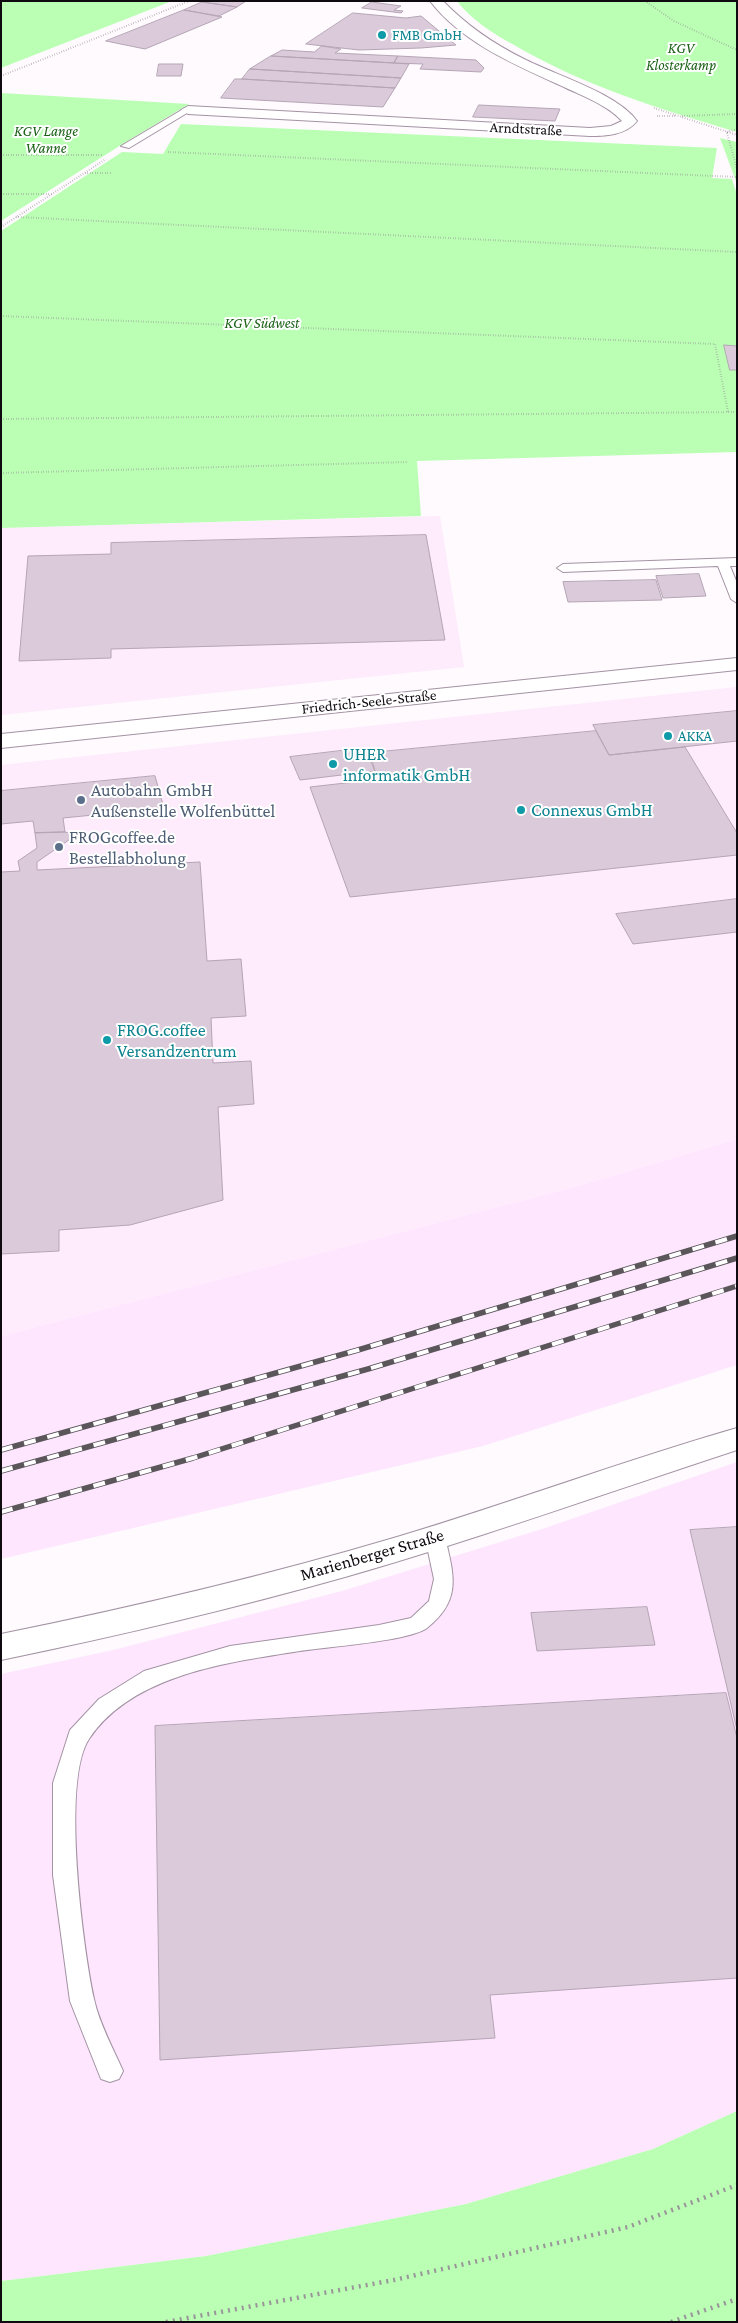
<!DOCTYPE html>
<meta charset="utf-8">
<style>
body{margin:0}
#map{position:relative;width:738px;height:2323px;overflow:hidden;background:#fefafe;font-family:"Crimson Pro",serif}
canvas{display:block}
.frame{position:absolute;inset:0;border:2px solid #0f0a0f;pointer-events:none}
</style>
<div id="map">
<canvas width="738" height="2323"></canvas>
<div class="frame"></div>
</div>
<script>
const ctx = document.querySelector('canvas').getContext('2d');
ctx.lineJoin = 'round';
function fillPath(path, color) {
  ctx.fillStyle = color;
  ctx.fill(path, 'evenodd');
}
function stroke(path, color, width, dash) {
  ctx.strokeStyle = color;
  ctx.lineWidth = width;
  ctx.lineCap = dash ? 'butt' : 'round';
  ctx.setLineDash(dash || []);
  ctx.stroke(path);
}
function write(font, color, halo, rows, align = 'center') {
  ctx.font = font + ' "Crimson Pro",serif';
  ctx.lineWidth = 4;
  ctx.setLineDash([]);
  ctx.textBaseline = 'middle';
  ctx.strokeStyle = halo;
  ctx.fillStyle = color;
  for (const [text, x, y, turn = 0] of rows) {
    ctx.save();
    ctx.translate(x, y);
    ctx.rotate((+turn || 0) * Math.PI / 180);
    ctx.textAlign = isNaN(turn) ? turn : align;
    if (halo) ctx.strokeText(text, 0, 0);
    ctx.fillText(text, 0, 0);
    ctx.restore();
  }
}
const commercial = new Path2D(`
 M440,516L464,667L1,715V528Z
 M737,687V1139L578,1186L1,1336V765Z`);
const built = new Path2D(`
 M737,1139V1365L483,1446L1,1559V1336L578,1186Z
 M737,1462V2111L653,2149L466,2204L206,2256L1,2281V1674L113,1650L342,1591L542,1529Z`);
const green = new Path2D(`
 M1,1H172L1,68Z
 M457,1H737V132C660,109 584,86 514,45C494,34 471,20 457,1Z
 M1,93L189,104L121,145L1,221Z
 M181,124L717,148L712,178L732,179L737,195V452L417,461L421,516L1,528V231L122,152L163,154Z
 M720,138L737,142V184Z
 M737,2111V2322H1V2281L206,2256L466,2204L653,2149Z`);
const building = new Path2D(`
 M205,1H246L237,7L202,2Z
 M202,2L237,7L219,16L184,10Z
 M372,2L401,6L394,10L403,11L401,13L362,8Z
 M184,10L222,17L145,49L106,41Z
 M353,13L406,18L421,16L456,45L421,48L359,50L306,44Z
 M322,46L341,49L335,53L398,56L394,63L271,56L282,50L314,52Z
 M271,56L394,63L409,64L401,78L250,69Z
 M398,56L476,60L484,68L481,72L420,69L423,64L394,63Z
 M159,64H183L181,76H157Z
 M250,69L401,78L395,88L242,79Z
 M235,79H242L395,88L383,107L221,98Z
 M479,105L560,109L555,121L473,117Z
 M724,345L737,346V370H730Z
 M426,535L445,640L111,649V658L19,661L28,556L111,554V543Z
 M699,574L706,596L663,598L656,576Z
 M656,580L662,600L568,602L563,582Z
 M737,711V741L609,755L593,725Z
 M596,731L609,755L685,747L737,833V855L350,897L310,787L381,779L375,771L370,753Z
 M365,748L375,771L300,780L290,757Z
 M155,776L164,808L63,818L65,832L35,833L33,821L1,824V791Z
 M65,832L76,835L37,862V870L200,862L207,961L241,959L246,1016L211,1018L213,1063L251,1061L254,1104L218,1107L223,1200L130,1225L59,1230V1251L1,1254V872L20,871L18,861L37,848L35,833Z
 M737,899V932L633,944L616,914Z
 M737,1527V1730L690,1530Z
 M647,1607L655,1645L537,1651L531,1613Z
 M726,1693L737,1738V1978L490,1995L495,2038L160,2060L155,1726Z`);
const pathFar1 = new Path2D(`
 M645,1L674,21L737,50
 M1,76L189,1
 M654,108L737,135
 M657,116H676
 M682,116L737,114
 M727,132L737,129
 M727,133L737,169
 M168,152L737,177
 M1,155H103
 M85,173H112
 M1,194H52
 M16,217L737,252
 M1,227L106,159
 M1,316L715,344L728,412
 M1,419L737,412
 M1,473L408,462`);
const path = new Path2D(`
 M166,2322L394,2280L628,2227L737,2185
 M671,2322L737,2299`);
const lane = new Path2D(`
 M185,108L192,110L129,148L121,146Z
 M737,558V566H730L737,583V603L731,599L718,566L563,572L557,568L563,564Z
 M435,1530L442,1532L445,1537C454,1576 462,1600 427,1628C410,1641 326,1647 300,1651C230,1662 132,1674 89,1739C61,1781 83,1948 94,1999C99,2023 113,2048 123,2071L119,2079L110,2082L101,2079L70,2001L53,1875V1783L70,1730L99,1699L144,1671L230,1646L379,1625L411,1618L429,1601L434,1579L425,1537L428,1532Z`);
const street = new Path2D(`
 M430,1H443C466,25 494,44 524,59C555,75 617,93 637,121C626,135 606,136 590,136L188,114L181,110L188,106L590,128L611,126L622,121C607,105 585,97 566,88C518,66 463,44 430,1Z
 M737,1428V1450C606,1493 477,1539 345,1577C232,1609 117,1636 1,1660V1634C134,1607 266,1576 397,1537C511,1503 622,1461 737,1428Z`);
const secondary = new Path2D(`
 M737,658V670L1,748V734Z`);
const rail = new Path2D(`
 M1,1450L358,1350L737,1236
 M1,1471L368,1369L737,1258
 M1,1512L193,1458L737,1286`);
const markers = [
 [382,35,5,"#0f9aa8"],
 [668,736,5,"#0f9aa8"],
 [333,764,5,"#0f9aa8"],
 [81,800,5,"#5c6f8a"],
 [521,810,5,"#0f9aa8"],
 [59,847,5,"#5c6f8a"],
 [107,1040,5,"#0f9aa8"]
];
const farCulturenames = [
 ["FMB GmbH",392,35],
 ["AKKA",678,736]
];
const farParknames = [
 ["KGV",681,48],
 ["Klosterkamp",681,65],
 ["KGV Lange",46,131],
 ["Wanne",46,148],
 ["KGV Südwest",262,323]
];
const farStreetnames = [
 ["Arndtstraße",526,129,3],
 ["Friedrich-Seele-Straße",369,702,-6]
];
const cultureNames = [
 ["UHER",343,754],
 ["informatik GmbH",343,775],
 ["Connexus GmbH",531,810],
 ["FROG.coffee",117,1030],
 ["Versandzentrum",117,1051]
];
const serviceNames = [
 ["Autobahn GmbH",91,790],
 ["Außenstelle Wolfenbüttel",91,811],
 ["FROGcoffee.de",69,837],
 ["Bestellabholung",69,858]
];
const streetNames = [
 ["Marienberger Straße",372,1555,-16]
];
fillPath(commercial, '#feebfc');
fillPath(built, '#fee7fe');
fillPath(green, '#baffb4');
fillPath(building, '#dbcada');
stroke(building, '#b5a5b5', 1);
stroke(lane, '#a393a3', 2);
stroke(street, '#a393a3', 2);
stroke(secondary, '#a393a3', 2);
stroke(pathFar1, '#999599', 2, [0.5, 2]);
stroke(path, '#999599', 4.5, [2, 5]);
fillPath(lane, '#fff');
fillPath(street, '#fff');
fillPath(secondary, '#fff');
stroke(rail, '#5a565a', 5.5);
stroke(rail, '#fff', 4, [12]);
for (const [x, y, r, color] of markers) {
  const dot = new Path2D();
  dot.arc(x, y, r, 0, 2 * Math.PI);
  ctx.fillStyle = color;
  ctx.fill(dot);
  stroke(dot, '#fff', 2);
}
write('15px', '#0d838f', '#fff', farCulturenames, 'left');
write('italic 15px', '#1b6217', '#fff', farParknames);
write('15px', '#0f0a0f', '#fff', farStreetnames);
write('18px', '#0d838f', '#fff', cultureNames, 'left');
write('18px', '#4e5e75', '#fff', serviceNames, 'left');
write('18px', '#0f0a0f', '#fff', streetNames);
</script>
